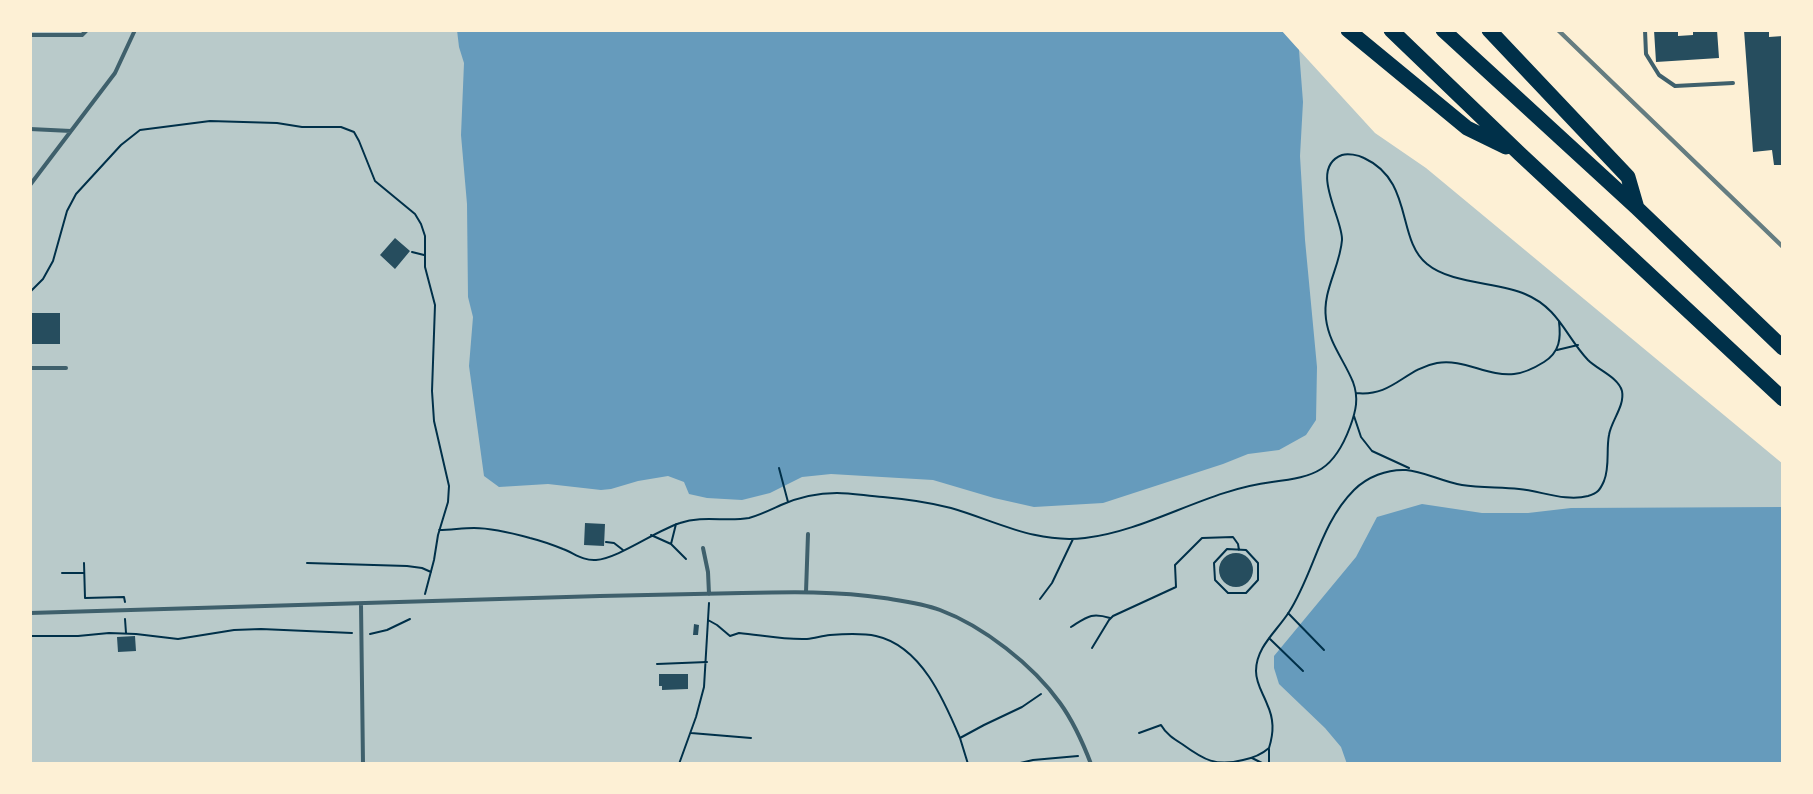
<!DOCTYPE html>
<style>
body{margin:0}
#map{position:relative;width:1813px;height:794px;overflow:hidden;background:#fdf0d5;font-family:"Nunito Sans",sans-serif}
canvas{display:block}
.frame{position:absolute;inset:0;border:32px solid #fdf0d5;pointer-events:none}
</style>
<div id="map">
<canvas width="1813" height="794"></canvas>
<div class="frame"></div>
</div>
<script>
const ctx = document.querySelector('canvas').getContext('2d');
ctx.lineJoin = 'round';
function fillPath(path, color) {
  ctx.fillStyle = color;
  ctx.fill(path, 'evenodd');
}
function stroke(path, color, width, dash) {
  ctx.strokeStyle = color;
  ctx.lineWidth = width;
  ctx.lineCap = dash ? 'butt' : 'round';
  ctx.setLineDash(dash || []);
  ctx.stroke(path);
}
const green = new Path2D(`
 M30,30H1276L1299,50L1375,133L1426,168L1783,464V764H30Z`);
const water = new Path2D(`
 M457,30H1281L1299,50L1303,102L1300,156L1305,240L1317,367L1316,420L1306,435L1279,450L1248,454L1223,464L1103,503L1034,507L994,498L933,480L831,474L802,477L770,493L742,500L707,498L689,494L684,482L668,476L638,481L611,489L601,490L548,484L499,487L484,476L469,366L473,317L468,297L467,204L461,135L464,63L459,47Z
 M1422,504L1482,513H1528L1571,508L1783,507V764H1347L1341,747L1325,728L1279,684L1274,668V656L1356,557L1377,517Z`);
const building = new Path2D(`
 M1654,30H1678V36L1693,35V30H1717L1719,58L1656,62Z
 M1744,30H1769V37L1783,36V165H1774L1772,150L1753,152Z
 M395,238L410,251L395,269L380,255Z
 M30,313H60V344H30Z
 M585,523L605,524L604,546L584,545Z
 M1219 570a17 17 0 1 1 34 0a17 17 0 1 1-34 0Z
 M694,624L699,625L698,635H693Z
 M135,636L136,651L118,652L117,637Z
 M659,674H688V689L662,690V686H659Z`);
const path = new Path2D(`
 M412,252L424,255
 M30,292L43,279L53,261L67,211L76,194L121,145L140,130L210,121L277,123L302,127H341L354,132L359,141L375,181L415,214L421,224L425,236V267L435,305L432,391L434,421L449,486L448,502L438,535L434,560L425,594
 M1557,350L1578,345
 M1356,393C1393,397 1404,369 1437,363C1463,358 1488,377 1514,374C1524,373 1536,367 1544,362C1560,352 1561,338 1559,322
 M1354,416L1361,437L1372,451L1409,468
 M779,468L788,502
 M439,530C451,530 462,528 474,528C492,528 512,533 530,538C542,541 553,545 563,549C574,553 583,561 596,560C619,558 655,531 680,523C703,515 726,522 749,518C760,515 770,510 781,505C799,497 817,493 837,493C852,493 867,496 883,497C906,499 928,502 951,508C996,521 1036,544 1085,538C1150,530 1206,490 1272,482C1316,477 1334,470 1350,427C1356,411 1359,398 1353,382C1344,360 1329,343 1326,319C1322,291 1340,267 1342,240C1343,218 1308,168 1342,155C1348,153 1358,155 1364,158C1414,181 1396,239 1427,264C1451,284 1497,282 1525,294C1559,308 1566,337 1588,360C1598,370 1618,377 1622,391C1625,406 1611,421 1609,435C1606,450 1610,466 1604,481C1600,490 1598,493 1588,496C1566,502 1541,491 1519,489C1500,487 1481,488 1462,485C1443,482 1423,471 1406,470C1387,469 1367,477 1354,490C1320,524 1314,573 1289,612C1277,631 1256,647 1256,671C1256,684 1263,693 1267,704C1274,719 1274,732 1269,748C1261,755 1253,758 1243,760C1216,767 1204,760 1182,744C1174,739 1166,734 1161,725L1139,733
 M651,535L671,544L676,524
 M606,542L614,543L623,550
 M671,544L686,559
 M1227,549L1246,550L1258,563V580L1246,593H1228L1215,580L1214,563Z
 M84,563L85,598L124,597L125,602
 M307,563L407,566L422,568L431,572
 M62,573H83
 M1040,599L1052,583L1073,539
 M1288,613L1324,650
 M125,619L126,633
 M708,620L717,625L730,636L739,633C761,635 784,640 807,639C815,638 822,636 830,635C844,634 862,633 876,636C921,646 944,700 960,738
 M1071,627C1087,617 1091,612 1110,618
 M370,634L387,630L410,619
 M30,636H78L109,633L136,634L178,639L234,630L261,629L352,633
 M1269,638L1303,671
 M1092,648L1109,620L1113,616L1176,587L1175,565L1202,538L1233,537L1238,544L1239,550
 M657,664L707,662
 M691,733L751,738
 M1252,758L1264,764
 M679,764L696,717L704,687L709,603
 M968,764L960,738L984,725L1022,707L1041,694
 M1016,764L1033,760L1078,756
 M1269,764V749`);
const service = new Path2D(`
 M1645,30L1646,54L1659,75L1675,86L1733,83
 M30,35H82L87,30
 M30,129L71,131
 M30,185L115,73L135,30
 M30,368H66
 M703,548L708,572L709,594
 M806,592L808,534
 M361,604L363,764
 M30,613C220,608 410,602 600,596C647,595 695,594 742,593C790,592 837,591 884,598C903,601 922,603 940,610C983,626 1033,665 1060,703C1073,721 1083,743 1091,764`);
const motorway = new Path2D(`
 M1348,30L1467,128L1506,147
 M1391,30L1520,154L1783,399
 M1443,30L1637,208L1783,348
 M1489,30L1628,177L1637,208`);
const rail = new Path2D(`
 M1558,30L1783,247`);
fillPath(green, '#b9caca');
fillPath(water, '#669bbc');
fillPath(building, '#264d5e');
stroke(path, '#003049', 2);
stroke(service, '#3f606c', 4);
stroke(motorway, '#003049', 15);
stroke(rail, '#657d81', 4.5);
</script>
